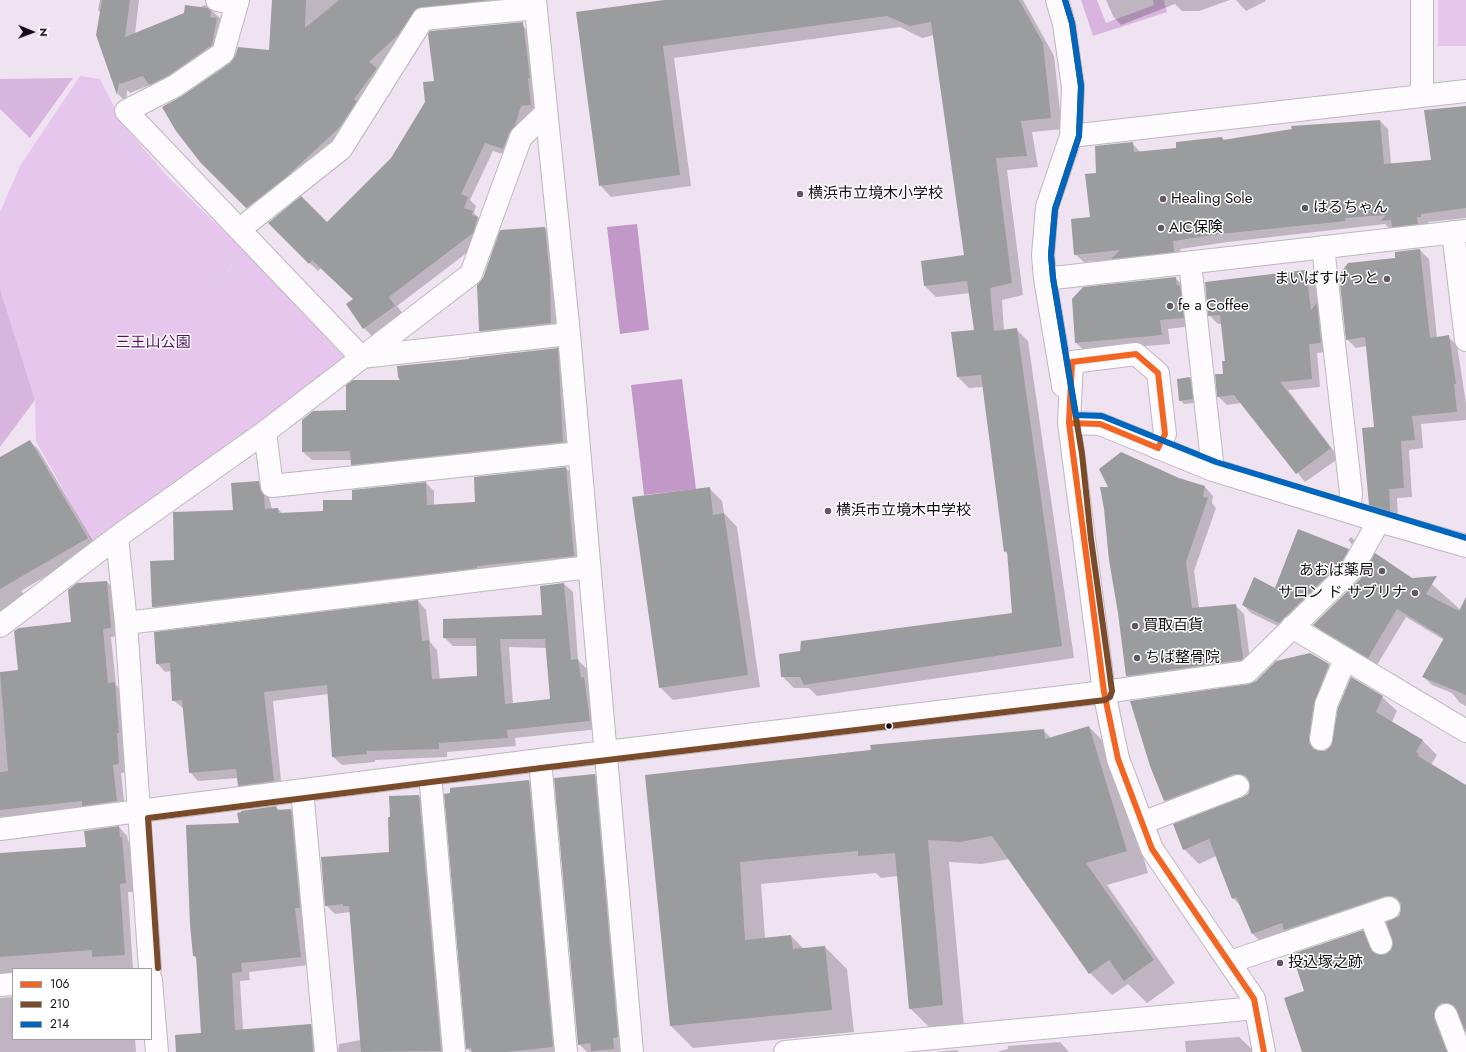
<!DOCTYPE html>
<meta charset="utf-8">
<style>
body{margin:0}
#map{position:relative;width:1466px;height:1052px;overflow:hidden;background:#efe3f1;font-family:Jost,sans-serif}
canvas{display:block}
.legend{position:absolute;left:12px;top:968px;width:140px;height:72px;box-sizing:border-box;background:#fff;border:1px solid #a19ea1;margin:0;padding:5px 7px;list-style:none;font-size:12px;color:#130c14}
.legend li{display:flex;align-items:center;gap:8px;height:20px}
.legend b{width:20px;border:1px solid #a19ea1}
.north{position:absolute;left:12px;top:12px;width:40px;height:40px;-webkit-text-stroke:3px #fff;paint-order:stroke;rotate:91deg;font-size:11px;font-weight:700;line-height:16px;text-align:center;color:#130c14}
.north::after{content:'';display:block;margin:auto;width:14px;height:18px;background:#130c14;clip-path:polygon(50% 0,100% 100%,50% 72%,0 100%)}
</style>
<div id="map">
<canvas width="1466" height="1052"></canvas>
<ul class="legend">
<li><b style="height:5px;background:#f26522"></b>106</li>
<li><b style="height:5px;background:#7a4b2a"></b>210</li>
<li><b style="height:5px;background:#0065bd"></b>214</li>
</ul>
<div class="north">N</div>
</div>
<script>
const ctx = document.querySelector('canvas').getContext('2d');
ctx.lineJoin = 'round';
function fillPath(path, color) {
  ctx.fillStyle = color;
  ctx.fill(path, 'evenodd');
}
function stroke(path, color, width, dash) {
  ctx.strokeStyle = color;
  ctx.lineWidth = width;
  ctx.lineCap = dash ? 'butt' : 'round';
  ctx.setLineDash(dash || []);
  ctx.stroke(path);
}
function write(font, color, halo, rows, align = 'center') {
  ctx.font = font + ' Jost,"Noto Sans JP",sans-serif';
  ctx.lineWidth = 3;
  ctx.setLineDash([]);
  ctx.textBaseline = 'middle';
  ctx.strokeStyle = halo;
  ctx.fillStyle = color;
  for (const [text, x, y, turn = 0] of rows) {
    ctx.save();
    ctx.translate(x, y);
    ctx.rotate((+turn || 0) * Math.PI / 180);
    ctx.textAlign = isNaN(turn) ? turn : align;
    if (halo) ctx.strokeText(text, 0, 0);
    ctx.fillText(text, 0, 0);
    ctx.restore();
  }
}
const green = new Path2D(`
 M1438,0H1466V46H1438Z
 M80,76L100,79L124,126L170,179L240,247L344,357L299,397L94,545L36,441L35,400L0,289V212L20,166Z`);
const forest = new Path2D(`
 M1081,0H1097L1106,23L1154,5L1153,0H1164L1167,12L1093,36Z
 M73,78L30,138L0,109V79Z
 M0,289L35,400L0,447Z`);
const water = new Path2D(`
 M637,224L649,330L620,334L607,227Z
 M682,379L696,489L644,495L631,385Z`);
const shadow = new Path2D(`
 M100,0H139L135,34L205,5L226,23L221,54L158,93L150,85L130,93L127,90L126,102L118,94L97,35L101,13L98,10Z
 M273,0H523L424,16L406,42L377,69L384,77L347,136L254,215L201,162L270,51Z
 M664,0H1023L1054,56L1062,129L1032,132L1038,167L1007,170L1023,295L1002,300L1004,331L1016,329L1028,341L1074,658L817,696L809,688H794L782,676L1013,613L1008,554L1005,551L984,387L969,388L958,377L975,331L970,293L936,297L925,286L965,256L934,35L922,38L900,27L674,58L691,186L611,197L600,185Z
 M1106,0H1230L1199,11H1182L1175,4L1121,25L1113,16Z
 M1236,0H1265L1266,1L1246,11Z
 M523,26L531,34L538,113L529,114L523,134L512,157L493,151L470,200L476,206L474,213L481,220V242L397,306L403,314L372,336L364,328L355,299L321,268L318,271L269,223H327L392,159L426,102L435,82Z
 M1466,107V218L1428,222L1429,225L1390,229L1385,224L1228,242L1180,249L1181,260L1120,267L1113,260L1084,262L1075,254L1091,218L1097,174L1132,143L1140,152L1177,149L1222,138L1225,140L1380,121L1388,129L1391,164L1432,160Z
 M545,228L554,237L559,332L488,340L480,331L478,286Z
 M1420,250L1429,259L1437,338L1448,337L1457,345L1466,404V420L1421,424L1423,448L1409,450L1412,497L1397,498L1398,519L1379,513L1370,504L1375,428L1367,346L1356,348L1347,339L1396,259Z
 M1306,271L1315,280L1318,305L1325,313L1330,351L1317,353L1320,387L1288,390L1339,458L1305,482L1242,403L1227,405L1218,396L1226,362L1222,324H1218L1209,315Z
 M1175,278L1184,286L1192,326L1168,329L1170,344L1085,351L1076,343Z
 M557,349L566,358L571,451L360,473L352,465L351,460H312L303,452L347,411L470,360Z
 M1190,378L1194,382L1196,403L1184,404L1180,400Z
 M29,441L38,449L96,546L21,591L27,597L0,611V473Z
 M566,468L574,476L582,564L162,615L153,607L175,561L234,511L258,482L267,490L272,509H278L283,514L324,512L354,500L426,483L434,491V505L476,503Z
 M1178,479L1205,487L1213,496L1212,503L1216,508L1194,571L1199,608L1235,605L1244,614L1251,667L1136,684L1127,676Z
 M709,488L722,501L724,513L737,527L760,687L673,700L660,687Z
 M1351,537L1363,548L1360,553L1348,540Z
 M1348,550L1357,559L1288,631L1251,613L1243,605L1276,590Z
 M1425,578L1465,614L1466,612V706L1460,703L1452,693L1432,685L1423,676L1444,640L1406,617L1377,665L1323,633L1314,625L1412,579Z
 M107,582L115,590L119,636L111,637L116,685L123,692L127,772L121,773L125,810L0,817V673L19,671L72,623Z
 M564,584L573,592L578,660L587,669L588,683L593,687L599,729L515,738L516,746L447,752V757L375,760V762L342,765L333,757L328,694L273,701L282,790L248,794L239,785L238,778L198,781L190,772L184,709L173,700L172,671L165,672L157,663L418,601L426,610L430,642L437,650L440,680L478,677L477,646H453L444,637L544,616ZM509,647L546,648L551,700L513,704Z
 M1310,654L1329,665L1343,679L1328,718L1323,752H1326L1382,697L1397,711L1392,722L1422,740L1437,755L1431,765L1466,786V1031L1460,1017L1456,1018V1052H1303L1305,992L1362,931L1377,946L1381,956L1391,952L1402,910L1300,944L1267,948L1253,934L1241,906L1233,898L1216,856L1199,864L1184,849L1249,794L1251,788L1179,815L1165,801L1249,685Z
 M1089,727L1111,749L1148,873L1107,885L1175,983L1147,1003L1128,984L1112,995L1090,973L1009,859L982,864L949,862L964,1027L932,1030L910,1008L898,876L881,878L876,873L761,884L765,938L791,936L804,949L825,947L847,969L854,1032L693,1048L671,1026L646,776L1043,730L1051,738Z
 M595,775L603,783L622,1052H587L579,1044Z
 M529,781L538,790L561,1052H471L467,1048Z
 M419,796L428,805L449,1052H338L339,1044L361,1040L350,912L335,914L326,905L390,853Z
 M276,807L280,811L291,810L299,818L309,965L249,972L250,980L240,981L243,1030L310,1025L319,1033L322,1052H203L197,959L194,956L240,823Z
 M119,827L127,836L130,847L134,892H128L133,969H13V981L0,977V855L87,848Z
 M13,997V1039H135L136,1052H0V998Z
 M1239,1037L1255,1052H1186L1185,1041Z
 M1060,1042L1069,1052H997L1008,1049V1046Z
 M957,1050L959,1052H935Z`);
const building = new Path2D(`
 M102,0H130L125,37L184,13L185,5L208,8L211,11L210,17L217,18L212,45L169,75L149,85L143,76L120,84L119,82L117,95L96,35Z
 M272,0H306L305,28L339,0H489L416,9L398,35L369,62L377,68L354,99L357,101L339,128L284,179L246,208L200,162L176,131L162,107L182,96L230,63L235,56L238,47L269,50Z
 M664,0H1019L1043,43L1051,118L1021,121L1027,156L996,158L1012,283L990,288L994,331L1017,328L1062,646L804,685L800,677H781L779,654L800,651L801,641L1012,613L1007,551L1004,552L981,375L957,377L951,332L974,330L967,281L924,286L921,261L964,255L931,22L910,26L887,16L663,46L680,175L599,186L576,12Z
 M523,22L530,78H528L531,105L521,106L515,126L509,133L503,149L485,143L461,194L468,197L464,208L473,211L472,215L478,217L473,233L389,297L395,306L363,329L346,304L353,299L312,260L309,264L268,223L301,196L327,222L391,158L425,102L423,82L434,81L428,34L430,31Z
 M1466,106V208L1421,214V217H1417L1418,224L1392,227L1391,220L1381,221L1386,215L1345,218L1346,221L1220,234L1173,241L1174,252L1111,259L1120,250L1074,255L1071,219L1090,217L1085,174L1096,173L1095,146L1133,142L1134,152L1176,148V142L1222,137L1223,140L1292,129L1291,126L1380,120L1384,164L1431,160L1424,110Z
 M545,227L550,278L551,323L479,331L477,285L483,278L500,230Z
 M1420,249L1430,338L1449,335L1456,384H1454L1457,412L1412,416L1415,440L1401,441L1404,488L1389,489L1390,511L1369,505L1362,428L1374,427L1365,337L1346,340L1339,275L1348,263L1395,258V252Z
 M1306,270L1311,310L1317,303L1321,343L1309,344L1312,379L1280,382L1331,448L1296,474L1234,395L1217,397L1215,374H1223L1222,361H1225L1220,315L1208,316L1205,282Z
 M1176,277L1177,286L1180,285L1184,318L1160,320L1162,335L1075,343L1072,299L1083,287Z
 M558,348L563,442L351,465L350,451L302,452V420L313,411L346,410V385L353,380H400L398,377L397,366L469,359V358Z
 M1190,377L1193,399L1179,401L1177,379Z
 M30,440L88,538L0,589V457Z
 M1121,452L1179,478L1205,486L1203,497L1208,498L1186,562L1192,608L1236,604L1243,658L1241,660L1126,676L1118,613L1109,560L1104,509L1100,487H1108L1099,469Z
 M566,467L574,556L477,566V568L152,607L150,561L174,560L173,512L233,510L231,483L259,481L260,488L264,495L265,509L278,508L279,513L323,511V500H352V490L426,482L427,505L475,502L474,477Z
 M710,487L713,515L724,513L748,675L659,688L632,497Z
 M1298,529L1349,549L1342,561L1279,623L1242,605L1254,577L1275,588Z
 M1375,553L1412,578L1437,576L1426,594L1459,611L1466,597V695L1422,677L1444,638L1397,609L1368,658L1313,625L1361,578Z
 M107,581L111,628L103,629L108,683L115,682L119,733H117L119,764L113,765L117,801L82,806V801L0,810V772L8,771L0,672L18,670L14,631L19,628L71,622L68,590L77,583Z
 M564,583L571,660L578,659L581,678L584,677L590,721L507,730L508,738L439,743V749L367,751V754L332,757L327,685L264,692L274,781L238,786L236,769L189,773L182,700L172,701L170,663L156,664L154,632L418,600L422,641L429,640L432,679L477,676L476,638H443V619L542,615L540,586ZM500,639H545L550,699L505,704Z
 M1310,653L1329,664L1314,703L1309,737V743L1313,749L1319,751H1325L1331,746L1338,708L1351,677L1383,696L1376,712L1423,740L1416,752L1419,754L1418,756L1466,785V1033L1454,1006L1448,1003H1441L1437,1007L1434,1013V1019L1447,1052H1302L1284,998L1304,991L1292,954L1363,930L1373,952L1380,955L1386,954L1391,950L1393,944L1386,922L1399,916L1401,910V904L1397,898L1392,896H1385L1284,930L1282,923L1252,934L1236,897L1232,899L1209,839L1183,850L1173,824L1243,797L1248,794L1250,788L1249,781L1246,776L1240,774H1234L1164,801L1150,766L1130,701L1249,684L1256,681L1276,661Z
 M1089,726L1127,851L1086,863L1154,960L1124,981L1109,960L1089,974L992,836L960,842L928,840L943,1005L909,1009L895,853L858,856V851L740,862L745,940L791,935L793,949L825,946L832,1010L670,1026L645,775L871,750L870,745L1044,729L1045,739Z
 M595,774L618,1037L613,1038L614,1049L591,1051L590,1043L578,1045L554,778Z
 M529,780L553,1047L507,1052H472L471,1048L466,1049L444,794L450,793V788Z
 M419,795L441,1051L361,1052L349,906H343V904L325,906L321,857L389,852L388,817H390L389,796Z
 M276,806L277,810L291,809L300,908H295L301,957L241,963L242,972L232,973L235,1030L311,1024L313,1052H176L175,1035L201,1033L196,956H193L190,925L186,825L239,823L237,813L241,812V811Z
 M119,826L120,837H122L126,883L120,884L125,955L92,957V950L0,957V853L86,847L84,831Z`);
const path = new Path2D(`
 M223,279L234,260`);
const minor = new Path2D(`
 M217,0L237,4
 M238,0L223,53L175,86L126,111L361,357L569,334
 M535,0L569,334L632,1052
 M1057,0L1064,24L1073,87L1071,136L1047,207L1043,255L1045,279L1063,386
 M1420,95L1422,84V0
 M1071,136L1466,91
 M240,229L341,149L423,19L536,8
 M1453,232L1466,340
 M1323,247L1351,493L1349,512
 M1190,263L1213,470
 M1045,279L1466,231
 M1069,423L1100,424L1213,470L1379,521L1466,546
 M265,432L272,486L579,453
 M1158,448L1165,434L1158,373L1136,354L1072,362L1069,423L1104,692L1118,759L1152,849L1254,999L1264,1052
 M126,623L589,567
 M0,626L117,537L265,432L471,274L521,137L546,113
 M1292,627L1466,731
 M1321,739L1326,705L1345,659
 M540,760L566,1052
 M430,774L454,1052
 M302,790L326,1052
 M1142,823L1238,786
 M0,829L139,811L126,623L117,537
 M1370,915L1381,943
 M1230,962L1389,908
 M150,969L139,811L540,760L1104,692L1247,672L1352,569L1379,521
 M151,980L157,1052
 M0,985L13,984
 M1446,1015L1460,1052
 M785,1052L1256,1008`);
const bus1 = new Path2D(`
 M1069,423L1100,424L1158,448
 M1158,448L1165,434L1158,373L1136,354L1072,362L1069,423L1104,692L1118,759L1152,849L1254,999L1264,1052`);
const bus2 = new Path2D(`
 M158,968L148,818L541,768L1105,700L1110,697L1112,691L1091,539L1082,454L1053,278L1051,255L1055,209L1079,136L1081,86L1072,23L1065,0`);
const bus3 = new Path2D(`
 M1065,0L1072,23L1081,86L1079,136L1055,209L1051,255L1053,278L1076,415L1102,416L1216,462L1466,538`);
const markers = [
 [800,194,4,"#605761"],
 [1163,199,4,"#605761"],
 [1305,208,4,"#605761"],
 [1161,228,4,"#605761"],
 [1387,279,4,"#605761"],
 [1170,306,4,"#605761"],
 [828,511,4,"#605761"],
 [1382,571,4,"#605761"],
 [1415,593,4,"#605761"],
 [1135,626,4,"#605761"],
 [1137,658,4,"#605761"],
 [889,726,3.5,"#130c14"],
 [1280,963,4,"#605761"]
];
const poiNames = [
 ["横浜市立境木小学校",808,194],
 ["Healing Sole",1171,199],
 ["はるちゃん",1313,208],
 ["AIC保険",1169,228],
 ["まいばすけっと",1379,279,"right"],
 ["fe a Coffee",1178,306],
 ["横浜市立境木中学校",836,511],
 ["あおば薬局",1374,571,"right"],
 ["サロン ド サブリナ",1407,593,"right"],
 ["買取百貨",1143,626],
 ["ちば整骨院",1145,658],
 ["投込塚之跡",1288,963]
];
const parkNames = [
 ["三王山公園",153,343]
];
fillPath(green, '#e6c6ec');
fillPath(forest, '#d8b5df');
fillPath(water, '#c298c9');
fillPath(shadow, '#0003');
fillPath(building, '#9b9c9e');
stroke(minor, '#bfb6c1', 24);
stroke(path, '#dad6da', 2.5, [2, 3]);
stroke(minor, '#fdfbfd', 22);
stroke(bus1, '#f26522', 6);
stroke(bus2, '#7a4b2a', 6);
stroke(bus3, '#0065bd', 6);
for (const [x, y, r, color] of markers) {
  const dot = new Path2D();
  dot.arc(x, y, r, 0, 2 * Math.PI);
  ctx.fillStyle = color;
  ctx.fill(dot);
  stroke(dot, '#fff', 1.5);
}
write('15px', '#130c14', '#fff', poiNames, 'left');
write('15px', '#530e5f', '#fff', parkNames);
</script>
